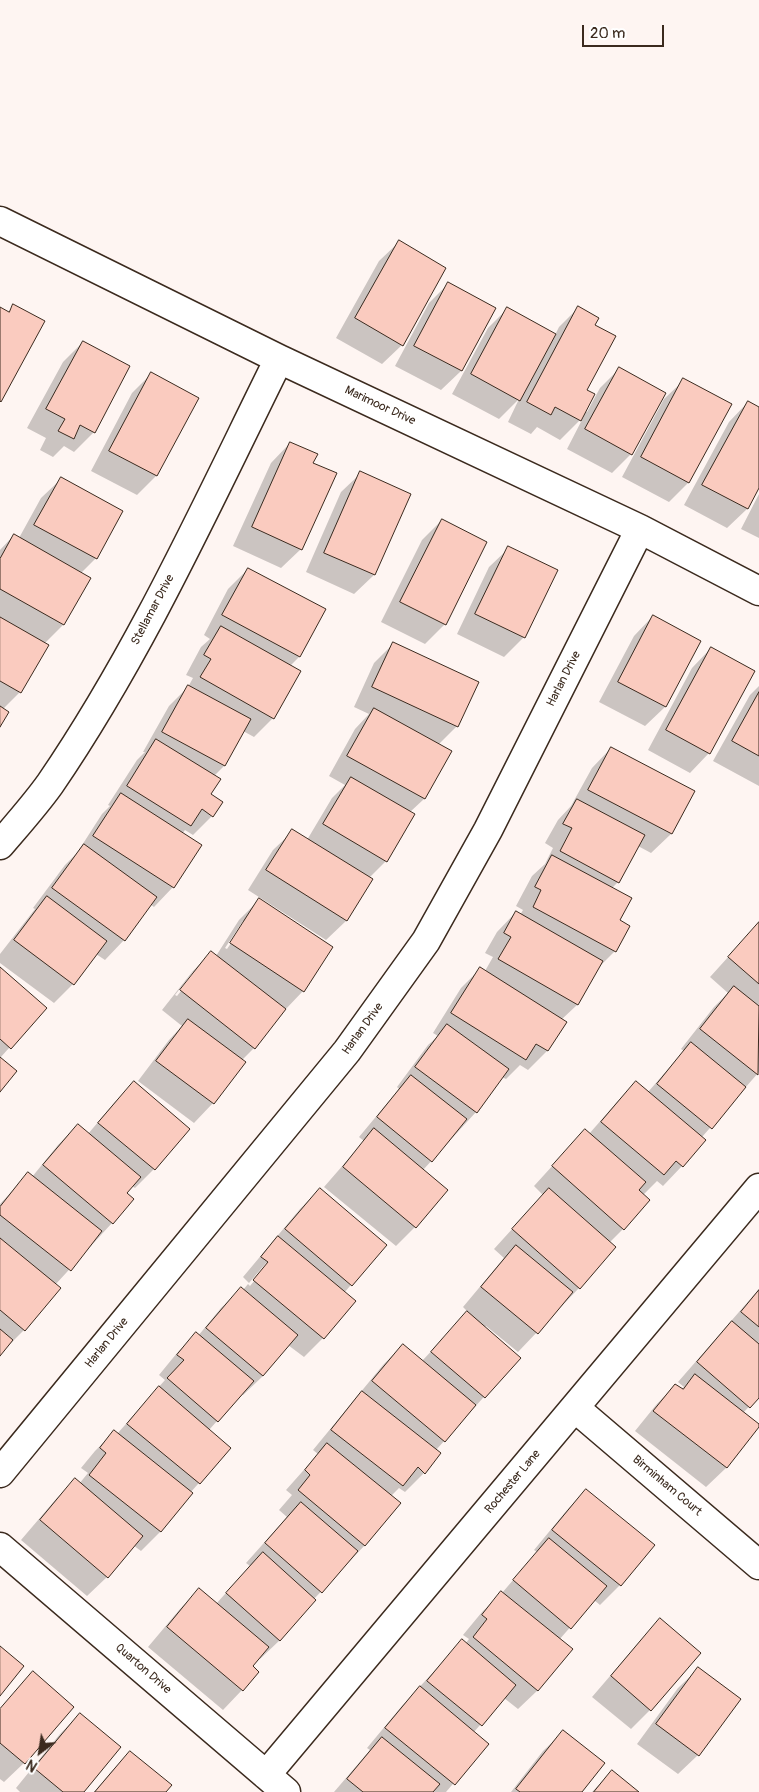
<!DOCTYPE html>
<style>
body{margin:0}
#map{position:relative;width:759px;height:1792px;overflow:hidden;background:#fef5f2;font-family:Pangolin,sans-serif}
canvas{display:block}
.north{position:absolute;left:15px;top:1727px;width:50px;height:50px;-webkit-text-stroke:4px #fff;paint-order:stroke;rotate:211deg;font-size:14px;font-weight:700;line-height:20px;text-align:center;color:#3b2a1e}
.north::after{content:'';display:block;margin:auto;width:18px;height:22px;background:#3b2a1e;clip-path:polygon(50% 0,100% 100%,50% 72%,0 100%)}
.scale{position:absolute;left:582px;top:25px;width:82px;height:22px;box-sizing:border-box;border:2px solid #3b2a1e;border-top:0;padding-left:6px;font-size:15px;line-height:18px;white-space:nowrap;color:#3b2a1e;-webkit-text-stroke:4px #fff;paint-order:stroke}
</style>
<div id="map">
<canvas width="759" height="1792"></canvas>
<div class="north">N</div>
<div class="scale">20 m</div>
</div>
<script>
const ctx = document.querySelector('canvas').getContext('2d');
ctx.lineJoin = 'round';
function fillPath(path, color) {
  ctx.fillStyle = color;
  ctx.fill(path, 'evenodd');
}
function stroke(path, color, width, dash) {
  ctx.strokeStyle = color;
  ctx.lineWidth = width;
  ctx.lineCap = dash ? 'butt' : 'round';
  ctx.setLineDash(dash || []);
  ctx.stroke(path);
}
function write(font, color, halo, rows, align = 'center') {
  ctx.font = font + ' Pangolin,sans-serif';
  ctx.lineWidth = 5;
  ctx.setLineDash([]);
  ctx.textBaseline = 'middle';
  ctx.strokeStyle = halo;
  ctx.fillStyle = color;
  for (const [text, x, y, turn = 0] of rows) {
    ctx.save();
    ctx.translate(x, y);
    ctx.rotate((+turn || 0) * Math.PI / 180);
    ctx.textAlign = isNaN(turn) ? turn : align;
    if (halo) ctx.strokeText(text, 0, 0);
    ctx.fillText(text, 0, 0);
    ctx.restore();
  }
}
const shadow = new Path2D(`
 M399,242L402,345L382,364L336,338L379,261Z
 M448,284L494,309L461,371L441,390L395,366L429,303Z
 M578,308L594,325L586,391L585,411L587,412L600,388L619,369L631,454L612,473L567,449L584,416L560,440L537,427L531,434L508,422L519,399L499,419L452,394L488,328L507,309L555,335L559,327Z
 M83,342L94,432L74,452L64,446L53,457L40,450L46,438L27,428L63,362Z
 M151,374L198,399L156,476L137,495L91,471L132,393Z
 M684,380L730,405L688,483L669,502L622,477L664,399Z
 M748,402L759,408V486L747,509L727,528L684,505L729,422Z
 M290,443L312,463L301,549L281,568L233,546L271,463Z
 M361,473L410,494L374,575L354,594L306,572L341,492Z
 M61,479L96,558L81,573L63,625L44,644L20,692L3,709L0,724V550L14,535L19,538L41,498Z
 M759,494V538L741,529Z
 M442,520L445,624L425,644L381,622L422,540Z
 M509,548L556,570L524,637L504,657L457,634L489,567Z
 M248,569L324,610L299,657L290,666L273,718L254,737L243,731L224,766L214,776L209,795L212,816L193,835L185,830L182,834L173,887L154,907L150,904L124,940L105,960L96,954L73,984L54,1003L0,963V954L35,909L33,908L65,865L77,853L102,814L110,806L108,805L137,760L145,752H143L169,706L188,687L193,678L186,675L201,647L210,639L204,635L228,589Z
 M653,616L700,641L665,707L645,726L599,702L634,636Z
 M394,643L457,726L438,745L450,752L424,799L410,812L386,861L369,878L371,880L346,921L326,940L248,890L273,850L293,831L307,840L332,798L345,785L329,776L355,729L369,714L354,707L374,663Z
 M711,648L709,753L690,773L648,750L692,668Z
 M759,686V786L713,761L750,695Z
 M611,748L693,792L671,834L651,853L638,846L618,882L611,889L618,921L615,951L597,969L577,1005L561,1020L565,1022L547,1051L528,1070L520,1065L506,1079L502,1077L476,1112L423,1170L415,1227L396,1246L324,1187L364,1141L359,1137L399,1089L397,1087L428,1045L438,1036L433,1033L461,988L481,968L485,971L493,957L485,953L497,932L516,912L520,915L523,910L516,906L532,876L545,864L553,848L545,843L558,820L571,806L592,768Z
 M259,900L303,991L284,1011L254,1048L242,1060L213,1103L194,1123L138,1081L169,1040L182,1026L162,1010L192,972L211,953L216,956L239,920ZM243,921H246L227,949L225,948ZM193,972H196L177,996L175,995Z
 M759,923V1072L702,1137L682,1166L663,1186L657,1181L643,1195L623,1229L609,1243L579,1288L518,1352L486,1326L484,1328L519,1358L436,1450L424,1473L405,1492L399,1488L390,1497L365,1545L314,1599L280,1640L260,1659L258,1658L251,1666L242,1690L223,1710L148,1647L180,1609L199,1590L216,1604L250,1566L246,1563L287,1517L279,1510L292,1495L286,1490L318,1454L313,1450L383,1365L403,1345L422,1361L468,1312L463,1307L504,1258L494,1249L543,1195L534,1186L585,1130L589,1134L617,1102L636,1082L648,1092L684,1051L681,1049L714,1007L728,993L710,977Z
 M0,969L45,1008L0,1058Z
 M134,1083L154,1169L135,1188L132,1186L125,1193L112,1223L55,1285L24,1330L0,1354V1204L28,1174L32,1177L58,1145L78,1125L88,1134L115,1102Z
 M320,1189L385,1245L344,1293L323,1338L304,1357L288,1345L263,1376L243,1395L241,1394L209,1430L230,1448L190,1493H191L160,1532L141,1551L133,1545L107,1577L87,1596L21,1540L56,1499L75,1480L79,1484L88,1473L81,1468L95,1451L114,1432L117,1434L165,1380L159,1375L177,1353L196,1334L198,1336L221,1308L241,1289L243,1290L248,1284L250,1286L269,1263H266L249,1283L243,1277L300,1209Z
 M759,1289V1396L743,1413L759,1425L726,1468L706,1487L635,1431L656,1405L675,1385L681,1389L684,1387L678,1382Z
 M586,1490L653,1545L620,1585L600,1605L594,1600L559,1640L538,1690L518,1709L504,1698L473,1733L487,1744L446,1792H334L370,1750L367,1748L401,1707L462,1641L465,1644L469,1639L463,1635L482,1612L502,1593L537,1552L534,1550L567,1510Z
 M660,1620L650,1710L631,1729L592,1697L641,1640Z
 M698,1669V1755L678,1774L637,1744L678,1688Z
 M33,1673L72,1707L24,1763L4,1782L0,1779V1711L17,1692H14Z
 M80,1714L82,1792H20L16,1788L60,1734Z
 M563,1732L580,1792H511L543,1751Z
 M130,1752L164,1792H94L111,1772Z
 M612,1771L637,1792H592Z`);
const building = new Path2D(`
 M399,240L446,268L403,346L355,318Z
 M448,282L496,308L462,371L414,346Z
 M13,304L45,321L1,402L0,401V307L9,312Z
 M578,306L599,318L595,325L616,336L587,390L595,394L581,421L555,407L551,415L527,402Z
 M507,307L556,334L520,401L471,374Z
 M83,341L130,366L95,433L80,425L74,439L58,431L65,419L46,409Z
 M619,367L666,393L632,455L585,429Z
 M151,372L199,398L157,476L109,451Z
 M683,378L732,404L689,483L641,457Z
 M748,401L759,407V488L748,509L702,485Z
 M290,442L318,454L313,463L337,473L302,550L252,527Z
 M360,471L411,494L375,575L324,553Z
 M61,477L123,511L97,559L34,525Z
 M442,519L487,542L446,625L400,602Z
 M14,534L91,578L64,625L0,589V559Z
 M508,546L558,570L525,638L475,614Z
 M248,568L326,609L300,657L222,615Z
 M653,615L701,641L666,707L618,682Z
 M0,617L49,645L21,693L0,681Z
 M221,626L301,671L274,719L200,677L211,659L204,655Z
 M393,642L479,682L458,727L372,687Z
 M711,647L755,671L710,754L666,730Z
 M188,685L251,719L225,766L162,732Z
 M759,692V756L732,741Z
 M0,706L9,712L0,727Z
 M374,708L452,751L425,799L347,756Z
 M156,739L221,779L211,794L223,802L213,817L202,809L191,826L127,786Z
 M611,747L695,791L672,834L588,790Z
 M351,777L415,814L387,862L323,824Z
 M121,793L202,845L174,888L93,836Z
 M577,799L645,835L619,883L560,851L572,828L563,824Z
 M292,829L373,879L347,921L266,870Z
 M84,844L157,897L125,941L52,888Z
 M552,855L632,898L620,920L630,926L616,952L533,907L541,890L535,887Z
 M47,896L107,941L74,985L14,940Z
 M259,898L333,947L304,992L230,943Z
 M516,911L603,961L578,1005L498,959L511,937L504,933Z
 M759,922V984L728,957Z
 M211,951L286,1009L255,1049L180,990Z
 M0,967L47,1008L11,1049L0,1039Z
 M480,967L567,1022L548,1051L536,1044L526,1060L451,1013Z
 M734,986L759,1006L758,1075L700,1029Z
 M188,1019L246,1062L214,1104L156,1061Z
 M447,1024L509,1069L477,1113L415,1067Z
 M691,1042L746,1087L712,1129L657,1084Z
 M0,1057L17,1071L0,1092Z
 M411,1075L467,1119L432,1162L377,1117Z
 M134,1081L190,1129L155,1170L98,1123Z
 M636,1081L706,1140L683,1167L676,1161L664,1175L601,1122Z
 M78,1124L141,1177L127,1193L134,1199L113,1224L43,1165Z
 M374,1128L448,1190L416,1228L343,1167Z
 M585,1129L646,1182L639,1190L650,1200L624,1230L552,1166Z
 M28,1172L102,1231L71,1271L0,1215V1207Z
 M320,1188L387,1245L352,1286L285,1229Z
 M549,1188L616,1247L580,1289L512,1229Z
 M278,1236L356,1301L324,1339L253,1280L268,1262L261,1257Z
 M0,1238L61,1288L25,1331L0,1310Z
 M516,1245L573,1292L538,1334L481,1287Z
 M241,1287L298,1335L263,1376L206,1328Z
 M759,1290V1327L741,1312Z
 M467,1311L521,1358L485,1398L431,1352Z
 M732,1321L759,1344V1398L750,1408L697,1362Z
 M0,1329L13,1340L0,1356Z
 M196,1332L254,1381L218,1422L167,1378L184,1360L177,1355Z
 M403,1344L476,1405L445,1442L372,1381Z
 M695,1374L759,1424V1427L727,1468L653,1411L675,1384L683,1389Z
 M159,1386L231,1448L200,1484L127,1424Z
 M362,1391L441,1453L425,1474L418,1467L403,1486L331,1430Z
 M114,1430L193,1493L161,1532L89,1475L106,1453L100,1448Z
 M327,1443L401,1503L365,1546L298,1490L310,1475L305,1470Z
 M75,1478L143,1536L108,1578L40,1520Z
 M586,1489L655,1545L621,1586L552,1530Z
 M301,1502L358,1551L322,1593L265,1543Z
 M549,1538L607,1586L571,1629L513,1580Z
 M263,1552L316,1600L280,1641L226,1593Z
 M199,1588L269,1647L253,1666L259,1672L243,1691L167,1627Z
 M501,1591L573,1649L538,1691L473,1637L487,1619L482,1615Z
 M660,1618L701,1653L651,1711L611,1676Z
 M462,1639L516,1685L482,1726L427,1681Z
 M0,1646L24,1666L0,1696Z
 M698,1667L741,1699L699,1756L656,1724Z
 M33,1671L74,1707L25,1764L0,1743V1709Z
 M420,1686L489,1744L455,1785L385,1728Z
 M80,1713L121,1747L84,1792H63L34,1768Z
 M563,1730L605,1763L582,1792H520L516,1789Z
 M382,1737L440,1784L433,1792H363L347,1779Z
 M130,1751L172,1785L166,1792H95Z
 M612,1770L639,1792H594Z`);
const minor = new Path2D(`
 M0,221L279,359L640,529L759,591
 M0,845C17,825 35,805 50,784C141,651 208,502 279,359
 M575,1408L759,1565
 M0,1473L347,1051L426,941L488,830L640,529
 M0,1547L286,1792
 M266,1775L759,1188`);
const streetNames = [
 ["Marimoor Drive",380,406,25],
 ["Stellamar Drive",153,610,-62],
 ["Harlan Drive",564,679,-63],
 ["Harlan Drive",363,1029,-54],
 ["Harlan Drive",107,1343,-51],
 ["Rochester Lane",513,1482,-50],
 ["Birminham Court",667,1486,40],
 ["Quarton Drive",143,1669,41]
];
fillPath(shadow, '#0003');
fillPath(building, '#facbbf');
stroke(building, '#3b2a1e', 1);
stroke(minor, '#3b2a1e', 31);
stroke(minor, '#fff', 28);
write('12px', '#3b2a1e', '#fff', streetNames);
</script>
